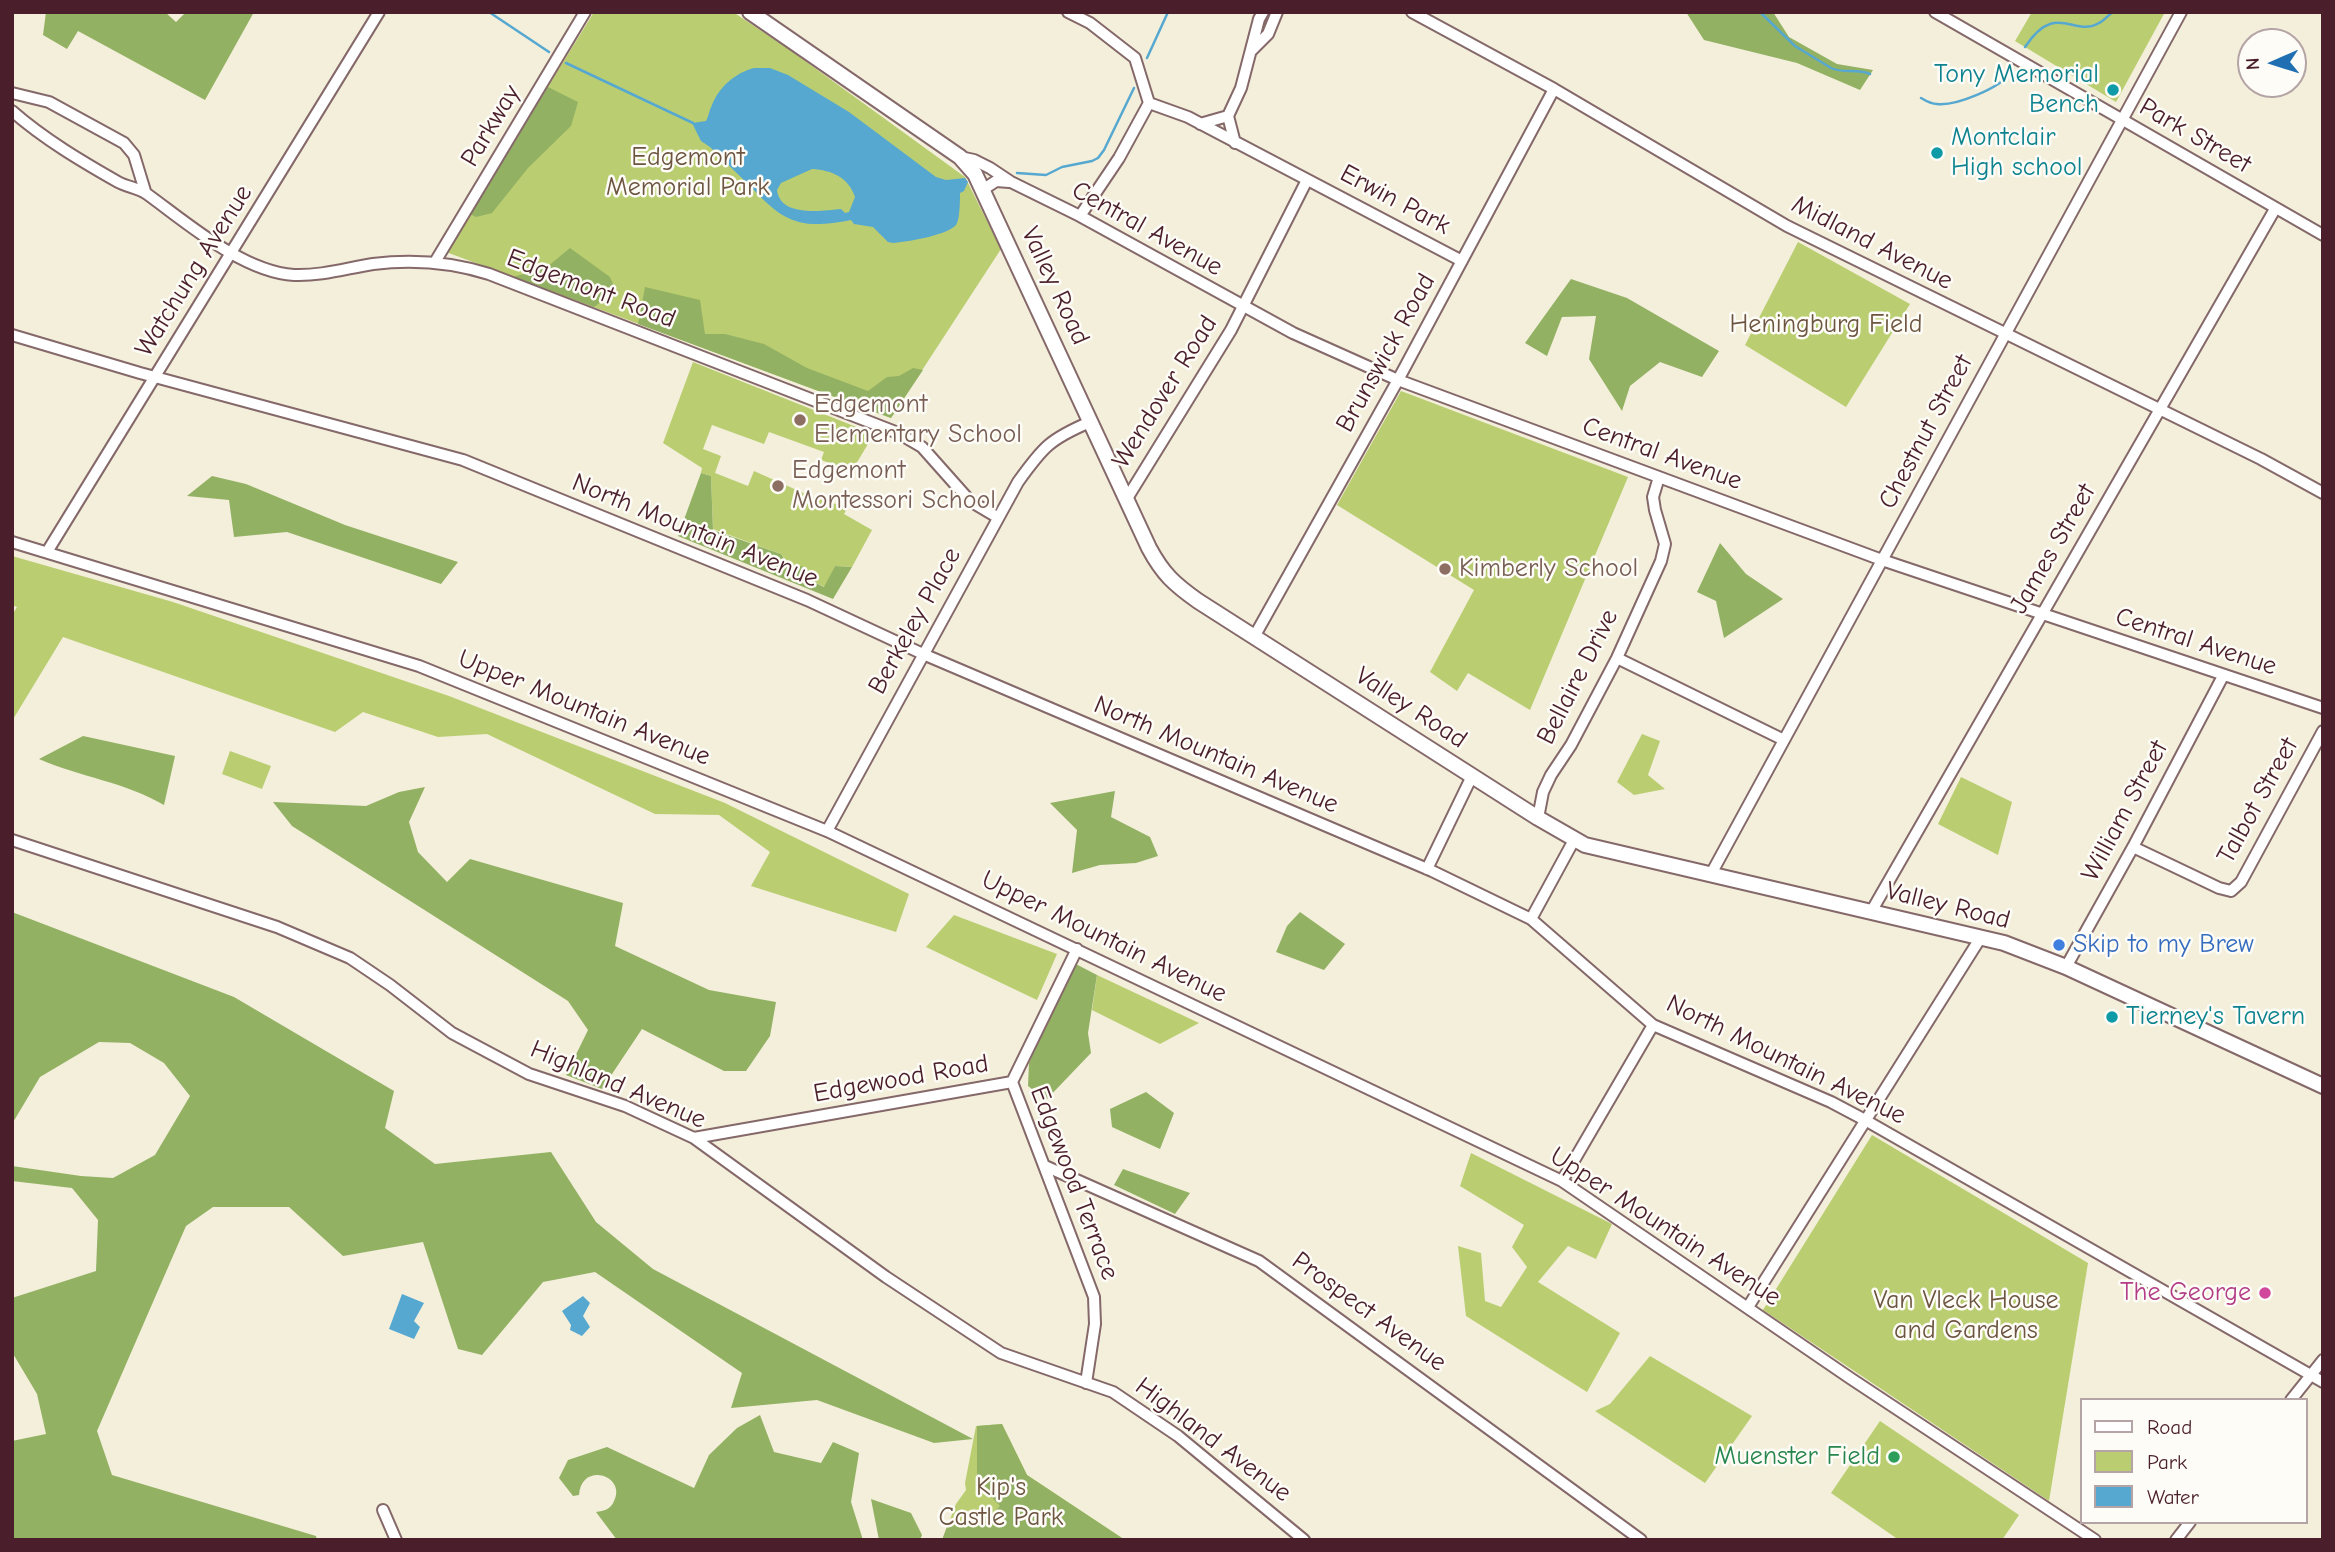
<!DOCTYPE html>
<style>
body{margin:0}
#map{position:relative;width:2335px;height:1552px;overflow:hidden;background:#f3efdb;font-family:"Comic Neue",sans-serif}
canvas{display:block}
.frame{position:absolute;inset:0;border:14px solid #4a1f2b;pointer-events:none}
.legend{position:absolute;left:2080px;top:1398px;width:228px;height:126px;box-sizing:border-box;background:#fdfcf7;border:2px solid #b5a4a5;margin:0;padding:9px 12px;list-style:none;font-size:21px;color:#4a1f2b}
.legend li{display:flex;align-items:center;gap:14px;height:35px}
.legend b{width:35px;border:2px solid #b5a4a5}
.north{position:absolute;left:2237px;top:28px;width:70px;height:70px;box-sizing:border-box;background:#fdfcf7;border:2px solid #b5a4a5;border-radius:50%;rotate:267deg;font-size:19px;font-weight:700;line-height:28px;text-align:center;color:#4a1f2b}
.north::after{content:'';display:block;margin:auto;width:24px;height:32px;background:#1f6fb2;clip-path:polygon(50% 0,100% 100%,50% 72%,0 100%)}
</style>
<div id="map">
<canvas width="2335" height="1552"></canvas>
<div class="frame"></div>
<ul class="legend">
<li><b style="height:9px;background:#fff"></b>Road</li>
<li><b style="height:19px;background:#bace71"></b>Park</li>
<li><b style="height:19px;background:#56a8d1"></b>Water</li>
</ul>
<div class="north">N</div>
</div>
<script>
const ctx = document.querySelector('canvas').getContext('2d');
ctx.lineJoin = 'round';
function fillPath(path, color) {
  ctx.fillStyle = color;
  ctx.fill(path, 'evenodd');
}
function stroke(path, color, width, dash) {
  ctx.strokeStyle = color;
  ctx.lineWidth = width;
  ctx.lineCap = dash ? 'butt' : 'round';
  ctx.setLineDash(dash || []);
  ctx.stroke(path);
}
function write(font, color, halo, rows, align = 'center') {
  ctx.font = font + ' "Comic Neue",sans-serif';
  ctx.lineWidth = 5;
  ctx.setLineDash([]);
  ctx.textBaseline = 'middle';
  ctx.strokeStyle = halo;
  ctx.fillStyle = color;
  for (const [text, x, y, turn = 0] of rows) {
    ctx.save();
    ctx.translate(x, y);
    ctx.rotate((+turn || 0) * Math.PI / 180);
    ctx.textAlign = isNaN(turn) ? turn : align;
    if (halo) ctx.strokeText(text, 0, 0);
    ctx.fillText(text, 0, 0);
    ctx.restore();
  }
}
const green = new Path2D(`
 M594,12H733L790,50L965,177L1001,249L891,418L446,252Z
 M2032,12H2165L2116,102L2015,41Z
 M1798,242L1910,304L1846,407L1745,345Z
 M693,362L874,434L856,464L843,468L821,460L824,452L769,432L764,444L712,425L703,449L721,456L715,473L748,486L754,471L810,496L836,504L853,498L844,514L872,530L852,567L835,566L825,587C807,579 792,570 781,554L713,529L711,476L701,473L702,468L663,443Z
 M1401,391L1628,477L1530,710L1468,673L1457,691L1430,672L1474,590L1337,505Z
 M12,556L173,602L449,696L725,803L909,894L896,932L751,886L770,852L719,815L655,814L487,734L438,737L363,712L335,732L63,637L12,721V615L17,607L12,605Z
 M1642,734L1660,741L1648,775L1665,789L1634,795L1617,782Z
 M230,751L271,766L262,789L222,774Z
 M1961,777L2012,802L1998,855L1938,824Z
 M954,915L1057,954L1037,1000L926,947Z
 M1097,975L1199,1023L1160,1044L1092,1010Z
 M1872,1135L2088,1263L2049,1501L1763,1310Z
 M1471,1153L1612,1224L1596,1259L1568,1246L1538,1282L1620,1333L1587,1392L1466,1316L1458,1246L1481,1253L1485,1301L1501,1307L1527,1267L1512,1247L1524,1225L1460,1186Z
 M1650,1356L1752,1416L1705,1483L1595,1411L1610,1404Z
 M1880,1421L2019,1515L2002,1540H1899L1831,1493Z
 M1002,1424L1027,1475L1125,1540H942L956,1504L966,1490L965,1483L976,1426Z`);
const forest = new Path2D(`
 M46,12H165L176,22L186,12H254L205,100L78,31L67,49L43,35Z
 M1686,12H1773L1789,37L1837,64L1873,70L1860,90L1797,63L1704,40Z
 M548,87L578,102L571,126L528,168L492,213L476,217L470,214Z
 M570,248L610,277L616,291L594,307L513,277L547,267Z
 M1571,279L1627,298L1719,351L1702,377L1660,362L1630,386L1622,411L1589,359L1596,316L1562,317L1547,356L1525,343Z
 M645,287L700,300L705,334H725L764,344L807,368L868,391L887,377L899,376L913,368L923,370L891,418L638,324Z
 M701,473L711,476L713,530L781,554L787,563L804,567L808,579L824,587L835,566L852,567L833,599L678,536Z
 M212,476L246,484L345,525L458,562L441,584L287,532L234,537L229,500L187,496Z
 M1720,543L1746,574L1783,599L1724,638L1716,601L1697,592Z
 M83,736L175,756L164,805C125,782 80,777 39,759Z
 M425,787L409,822L418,852L447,882L470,859L623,903L615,946L709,990L776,1002L770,1036L746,1071H724L642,1029L602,1089L566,1075L588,1030L568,1001L292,826L273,802L366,806L399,792Z
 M1115,791L1111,817L1150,837L1158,856L1136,863L1100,865L1072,873L1077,830L1050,803Z
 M12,912L234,997L394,1091L385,1128L435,1164L551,1152L596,1222L653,1269L973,1439L934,1443L817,1400L731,1408L742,1373L595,1272L543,1282L482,1355L458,1349L423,1242L343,1256L289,1207H213L186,1226L97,1431L112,1475L316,1536L317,1540H12V1441L46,1434L37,1394L12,1352V1298L96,1271L98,1220L72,1188L12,1181V1166L81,1176L113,1178L155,1155L190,1096L164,1063L130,1043L99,1042L40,1077L12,1124Z
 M1300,912L1345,944L1324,970L1276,952L1287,926Z
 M1072,962L1097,975L1088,1033L1091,1053L1046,1100L1028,1086L1029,1063Z
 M1146,1092L1174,1113L1160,1149L1112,1127L1110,1109Z
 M1123,1169L1190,1193L1175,1214L1114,1185Z
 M760,1415L774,1452L821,1463L833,1442L859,1453L851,1502L863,1540H617L596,1512C604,1511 611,1509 614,1501C627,1475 581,1461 579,1495L573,1496L559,1478L568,1460L607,1447L694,1488L709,1455L737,1428Z
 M1002,1424L1027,1475L1125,1540H942L948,1524L986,1520L1000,1506L980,1485L977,1472V1426Z
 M871,1499L911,1513L922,1535L920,1540H879Z`);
const water = new Path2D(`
 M754,68H770L788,75L849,112L936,177L946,180L965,178L968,182L964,191L960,193C960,200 960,220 956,225C948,235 906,242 893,243L888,242L873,227L854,224L851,220C804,229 786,225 753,189C739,175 724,161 710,147L701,141L692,123L706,121C709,116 709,110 712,105C719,87 735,73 754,68ZM812,169C832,170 849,178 855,197L849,212L845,213L841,209C821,211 780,217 777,190L781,183Z
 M402,1294L424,1303L414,1321L420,1327L414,1339L389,1329Z
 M583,1296L590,1303L583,1316L590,1327L582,1336L570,1330L571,1325L562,1311Z`);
const stream = new Path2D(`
 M489,12L549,52
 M1760,12L1795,46L1831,68C1843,74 1857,68 1870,74
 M2025,47C2056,0 2074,38 2099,23C2104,21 2108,15 2113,12
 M1147,58L1168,12
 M566,63L693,123
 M1921,98C1926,101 1932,104 1937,104C1957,106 1999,88 2011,73
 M1017,173L1046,175L1062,167L1092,161L1098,158L1104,150L1134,88`);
const minor = new Path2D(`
 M1068,12L1090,23L1135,58L1149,103
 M1412,12L1554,89L1787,226L2261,459L2323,493
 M1935,12L2323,235
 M1251,51L1268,34L1277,12
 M12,93L49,102L124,143L134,155L145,191
 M1149,103L1188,117L1462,261
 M12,111C44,139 81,161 118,182C127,187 139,188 147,194C187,223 243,272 294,275C322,276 347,268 373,264C413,259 451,262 489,274L898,433L922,447L970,501L997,517
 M1200,124L1228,116
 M1235,143L1228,116L1241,88L1259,19L1263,12
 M960,157L974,160L990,168L1011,182L1080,216L1293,333L1398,380L1882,560L2323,708
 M984,189L996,181L1009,182
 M1080,216L1119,158L1149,103
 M435,262L585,12
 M12,335L140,373L463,460L807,600L923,654L1432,871L1531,919L1653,1025L1831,1102L1865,1120L2323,1382
 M1126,500L1231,330L1307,180
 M12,542L419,666L827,831L1562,1181L1850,1378L2095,1540
 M47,552L379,12
 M1254,637L1398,380L1554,89
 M1617,658L1784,740
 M1538,818L1543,792L1551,775L1571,745L1617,658L1661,561L1665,544L1655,510L1653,497L1659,477
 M827,831L1018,482C1043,447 1050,439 1090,422
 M12,840L277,927L350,958L390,985L452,1033L529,1074L625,1106L694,1138L886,1277L1001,1353L1113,1392L1178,1436L1304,1540
 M2133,847L2219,888L2231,891L2241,882L2323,731
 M1427,869L1472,776
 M1711,874L2181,12
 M1871,912L2275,209
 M1531,919L1574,840
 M2066,967L2133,847L2223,676
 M1012,1082L1094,1297L1095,1324L1086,1383
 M694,1138L1012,1082L1077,949
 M1045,1166L1259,1261L1641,1540
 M1562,1181L1653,1025
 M1748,1307L1981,937
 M2291,1400L2323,1360
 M383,1510L396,1540
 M2176,1540L2190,1522`);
const major = new Path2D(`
 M750,12L960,157L975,174L1149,548C1163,574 1174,584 1198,601L1538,818L1585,845L2004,943L2066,967L2323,1086`);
const markers = [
 [2113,90,7,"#0f9aa8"],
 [1937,153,7,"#0f9aa8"],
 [800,420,7,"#8d6e63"],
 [778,486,7,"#8d6e63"],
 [1445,569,7,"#8d6e63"],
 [2059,945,7,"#3f7fe0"],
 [2112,1017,7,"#0f9aa8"],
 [2265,1293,7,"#d1479c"],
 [1894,1457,7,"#2e9e5b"]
];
const cultureNames = [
 ["Tony Memorial",2099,75,"right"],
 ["Bench",2099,105,"right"],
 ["Montclair",1951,138],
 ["High school",1951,168],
 ["Tierney's Tavern",2126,1017]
];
const streetNames = [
 ["Parkway",491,126,-59],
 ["Park Street",2195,136,30],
 ["Erwin Park",1395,200,28],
 ["Central Avenue",1147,229,29],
 ["Midland Avenue",1872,243,27],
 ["Watchung Avenue",194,271,-58],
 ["Valley Road",1055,286,65],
 ["Edgemont Road",591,289,21],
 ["Brunswick Road",1386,353,-61],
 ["Wendover Road",1165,392,-58],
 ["Chestnut Street",1926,432,-62],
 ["Central Avenue",1662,454,20],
 ["North Mountain Avenue",695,531,22],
 ["James Street",2053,549,-60],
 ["Berkeley Place",915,621,-61],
 ["Central Avenue",2196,642,18],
 ["Bellaire Drive",1578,677,-63],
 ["Upper Mountain Avenue",584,708,22],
 ["Valley Road",1411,708,33],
 ["North Mountain Avenue",1216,755,23],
 ["Talbot Street",2258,801,-61],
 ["William Street",2125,811,-62],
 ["Valley Road",1948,906,14],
 ["Upper Mountain Avenue",1104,937,26],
 ["North Mountain Avenue",1786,1060,26],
 ["Edgewood Road",901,1079,-10],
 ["Highland Avenue",618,1085,23],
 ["Edgewood Terrace",1074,1183,69],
 ["Upper Mountain Avenue",1665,1227,33],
 ["Prospect Avenue",1369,1312,36],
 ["Highland Avenue",1213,1440,37]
];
const parkNames = [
 ["Edgemont",688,158],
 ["Memorial Park",688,188],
 ["Heningburg Field",1826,325],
 ["Van Vleck House",1966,1301],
 ["and Gardens",1966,1331],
 ["Kip's",1001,1488],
 ["Castle Park",1001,1518]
];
const educationNames = [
 ["Edgemont",814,405],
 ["Elementary School",814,435],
 ["Edgemont",792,471],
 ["Montessori School",792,501],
 ["Kimberly School",1459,569]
];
const shopNames = [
 ["Skip to my Brew",2073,945]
];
const hotelNames = [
 ["The George",2251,1293]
];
const leisureNames = [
 ["Muenster Field",1880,1457]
];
fillPath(green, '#bace71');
fillPath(forest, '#93b163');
fillPath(water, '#56a8d1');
stroke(stream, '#56a8d1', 2.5);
stroke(minor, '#856869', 14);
stroke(major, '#856869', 18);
stroke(minor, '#fff', 10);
stroke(major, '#fff', 14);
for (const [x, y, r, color] of markers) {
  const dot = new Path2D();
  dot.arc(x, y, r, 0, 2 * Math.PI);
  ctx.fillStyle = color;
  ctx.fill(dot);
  stroke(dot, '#fdfcf7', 2.5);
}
write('26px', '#0d838f', '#fdfcf7', cultureNames, 'left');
write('26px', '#4a1f2b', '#fdfcf7', streetNames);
write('26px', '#6c5440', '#fdfcf7', parkNames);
write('26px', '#785e54', '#fdfcf7', educationNames, 'left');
write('26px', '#366cbe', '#fdfcf7', shopNames, 'left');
write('26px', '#b23c85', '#fdfcf7', hotelNames, 'right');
write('26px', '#27864d', '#fdfcf7', leisureNames, 'right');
</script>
